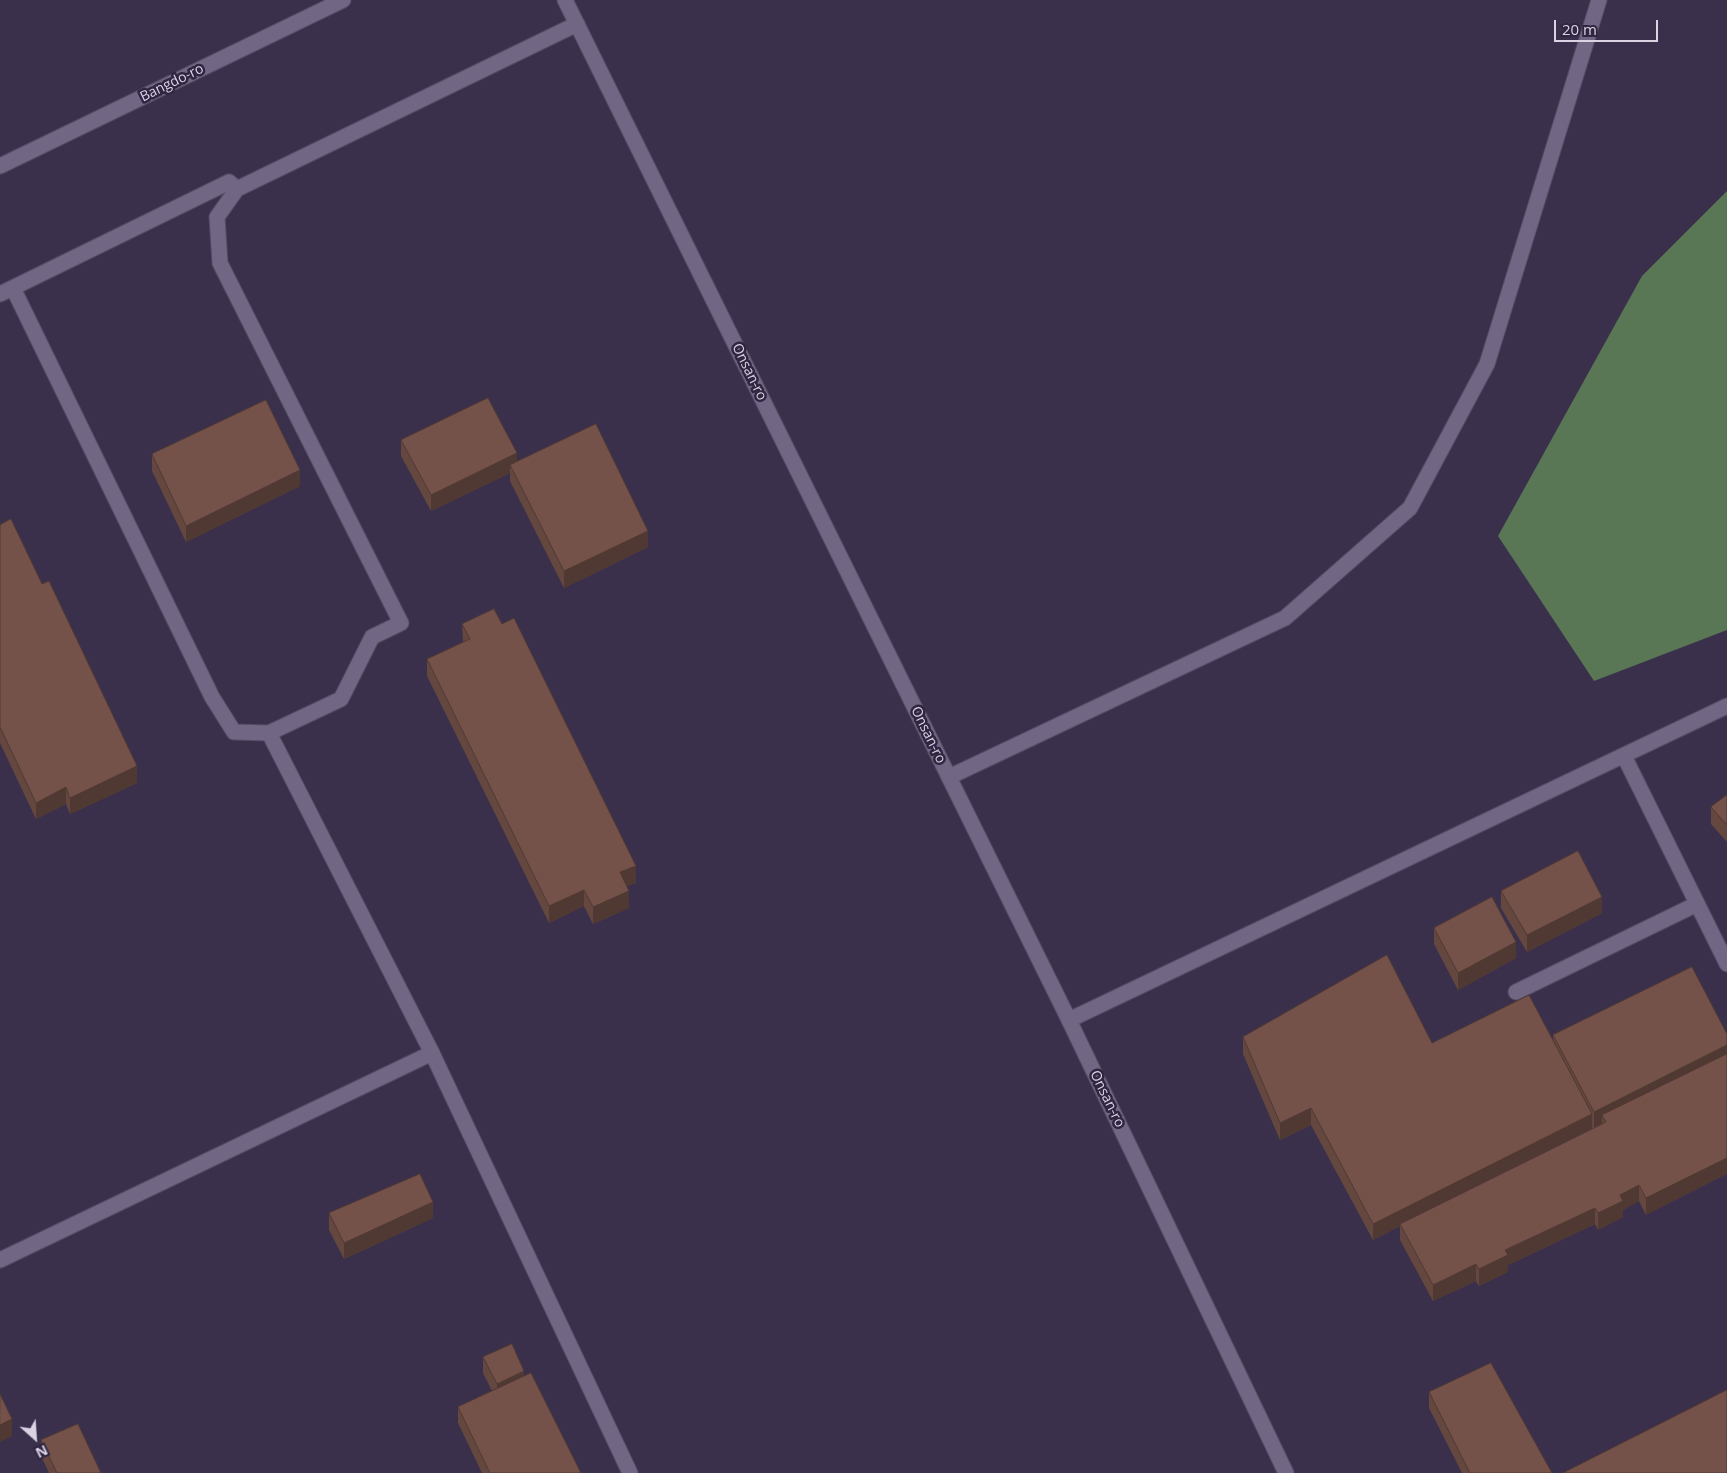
<!DOCTYPE html>
<style>
body{margin:0}
#map{position:relative;width:1727px;height:1473px;overflow:hidden;background:#3b304c;font-family:"Open Sans",sans-serif}
canvas{display:block}
.north{position:absolute;left:10px;top:1413px;width:50px;height:50px;-webkit-text-stroke:4px #302641;paint-order:stroke;rotate:154deg;font-size:14px;font-weight:700;line-height:20px;text-align:center;color:#d9d3e4}
.north::after{content:'';display:block;margin:auto;width:18px;height:22px;background:#d9d3e4;clip-path:polygon(50% 0,100% 100%,50% 72%,0 100%)}
.scale{position:absolute;left:1554px;top:20px;width:104px;height:22px;box-sizing:border-box;border:2px solid #d9d3e4;border-top:0;padding-left:6px;font-size:15px;line-height:18px;white-space:nowrap;color:#d9d3e4;-webkit-text-stroke:4px #302641;paint-order:stroke}
</style>
<div id="map">
<canvas width="1727" height="1473"></canvas>
<div class="north">N</div>
<div class="scale">20 m</div>
</div>
<script>
const ctx = document.querySelector('canvas').getContext('2d');
ctx.lineJoin = 'round';
function fillPath(path, color) {
  ctx.fillStyle = color;
  ctx.fill(path, 'evenodd');
}
function stroke(path, color, width, dash) {
  ctx.strokeStyle = color;
  ctx.lineWidth = width;
  ctx.lineCap = dash ? 'butt' : 'round';
  ctx.setLineDash(dash || []);
  ctx.stroke(path);
}
function write(font, color, halo, rows, align = 'center') {
  ctx.font = font + ' "Open Sans",sans-serif';
  ctx.lineWidth = 5;
  ctx.setLineDash([]);
  ctx.textBaseline = 'middle';
  ctx.strokeStyle = halo;
  ctx.fillStyle = color;
  for (const [text, x, y, turn = 0] of rows) {
    ctx.save();
    ctx.translate(x, y);
    ctx.rotate((+turn || 0) * Math.PI / 180);
    ctx.textAlign = isNaN(turn) ? turn : align;
    if (halo) ctx.strokeText(text, 0, 0);
    ctx.fillText(text, 0, 0);
    ctx.restore();
  }
}
const forest = new Path2D(`
 M1727,191V630L1594,681L1498,536L1642,276Z`);
const lane = new Path2D(`
 M13,288L212,697L234,732L269,733
 M0,294L229,182L237,189
 M1624,756L1727,964
 M1516,992L1697,904
 M1069,1020L1727,706
 M432,1053L269,733L341,699L372,637L401,623L220,263L217,217L237,189L577,24`);
const street = new Path2D(`
 M949,777L1285,618L1410,508L1487,364L1599,0
 M0,1260L432,1053L630,1473`);
const secondary = new Path2D(`
 M565,0L1069,1020L1286,1473
 M0,166L343,0`);
const wall = new Path2D(`
 M401,440L517,462L648,547L564,588L510,481V473L431,511L401,456Z
 M152,454L300,486L186,542L152,471Z
 M0,525L42,584L137,783L70,814L66,804L36,819L0,743Z
 M462,624H502L636,883L627,886L629,908L593,924L584,906L549,923L427,676V659L463,642Z
 M1727,795V842L1711,824V807Z
 M1501,891L1602,913L1527,952L1501,908Z
 M1434,928L1516,958L1458,990L1434,944Z
 M1692,967L1646,1215L1639,1201L1623,1210V1217L1598,1230L1595,1224L1508,1265V1272L1479,1286L1476,1281L1433,1301L1400,1240V1226L1373,1240L1311,1125L1280,1140L1243,1054V1037L1432,1043L1553,1040V1035Z
 M329,1213L433,1218L344,1259L329,1230Z
 M483,1357L524,1376L581,1473H482L458,1423V1407L492,1391L483,1373Z
 M1429,1392L1552,1473H1462L1429,1408Z
 M41,1440L101,1473H49L41,1456Z`);
const shadedWall = new Path2D(`
 M517,453V470L510,465V473L431,511V495Z
 M300,470V486L186,542V526Z
 M648,531V547L564,588V571Z
 M137,766V783L70,814V798Z
 M66,787V804L36,819V803Z
 M636,866V883L620,889V872Z
 M584,890V906L549,923V906Z
 M629,891V908L593,924V907Z
 M1602,897V913L1527,952V935Z
 M1516,942V958L1458,990V973Z
 M1727,1045V1062L1602,1115V1124L1594,1128V1112Z
 M1311,1108V1125L1280,1140V1123Z
 M1592,1114V1130L1400,1224V1226L1373,1240V1224Z
 M1727,1158V1174L1646,1215V1198Z
 M1639,1185V1201L1623,1210V1217L1598,1230V1213L1620,1195Z
 M433,1202V1218L344,1259V1243Z
 M1595,1208V1224L1508,1265V1272L1479,1286V1269L1505,1250Z
 M1476,1264V1281L1433,1301V1285Z
 M524,1371V1387L497,1401V1384Z
 M12,1419V1436L0,1442V1425Z`);
const building = new Path2D(`
 M488,398L517,453L431,495L401,440Z
 M266,400L300,470L186,526L152,454Z
 M596,424L648,531L564,571L510,465Z
 M11,519L42,584L49,581L137,766L70,798L66,787L36,803L0,727V525Z
 M494,609L502,624L514,618L636,866L620,872L629,891L593,907L584,890L549,906L427,659L470,639L462,624Z
 M1727,795V825L1711,807Z
 M1578,851L1602,897L1527,935L1501,891Z
 M1492,897L1516,942L1458,973L1434,928Z
 M1387,955L1432,1043L1529,995L1592,1114L1373,1224L1311,1108L1280,1123L1243,1037Z
 M1692,967L1727,1034V1045L1594,1112L1553,1035Z
 M1727,1054V1158L1646,1198L1639,1185L1620,1195L1623,1201L1598,1213L1595,1208L1505,1250L1508,1255L1479,1269L1476,1264L1433,1285L1400,1224L1606,1122L1602,1115Z
 M420,1174L433,1202L344,1243L329,1213Z
 M512,1344L524,1371L497,1384L483,1357Z
 M1491,1363L1552,1473H1470L1429,1392Z
 M531,1373L581,1473H490L458,1407Z
 M1727,1390V1473H1563Z
 M0,1394L12,1419L0,1425Z
 M78,1424L101,1473H57L41,1440Z`);
const streetNames = [
 ["Bangdo-ro",172,83,-26],
 ["Onsan-ro",749,372,64],
 ["Onsan-ro",928,735,64],
 ["Onsan-ro",1107,1099,64]
];
fillPath(forest, '#597754');
stroke(lane, '#554c63', 17);
stroke(street, '#554c63', 17);
stroke(secondary, '#554c63', 17);
stroke(lane, '#716684', 15);
stroke(street, '#716684', 15);
stroke(secondary, '#716684', 15);
fillPath(wall, '#64473f');
fillPath(shadedWall, '#513933');
fillPath(building, '#745249');
stroke(building, '#513933', 1);
write('14px', '#d9d3e4', '#302641', streetNames);
</script>
